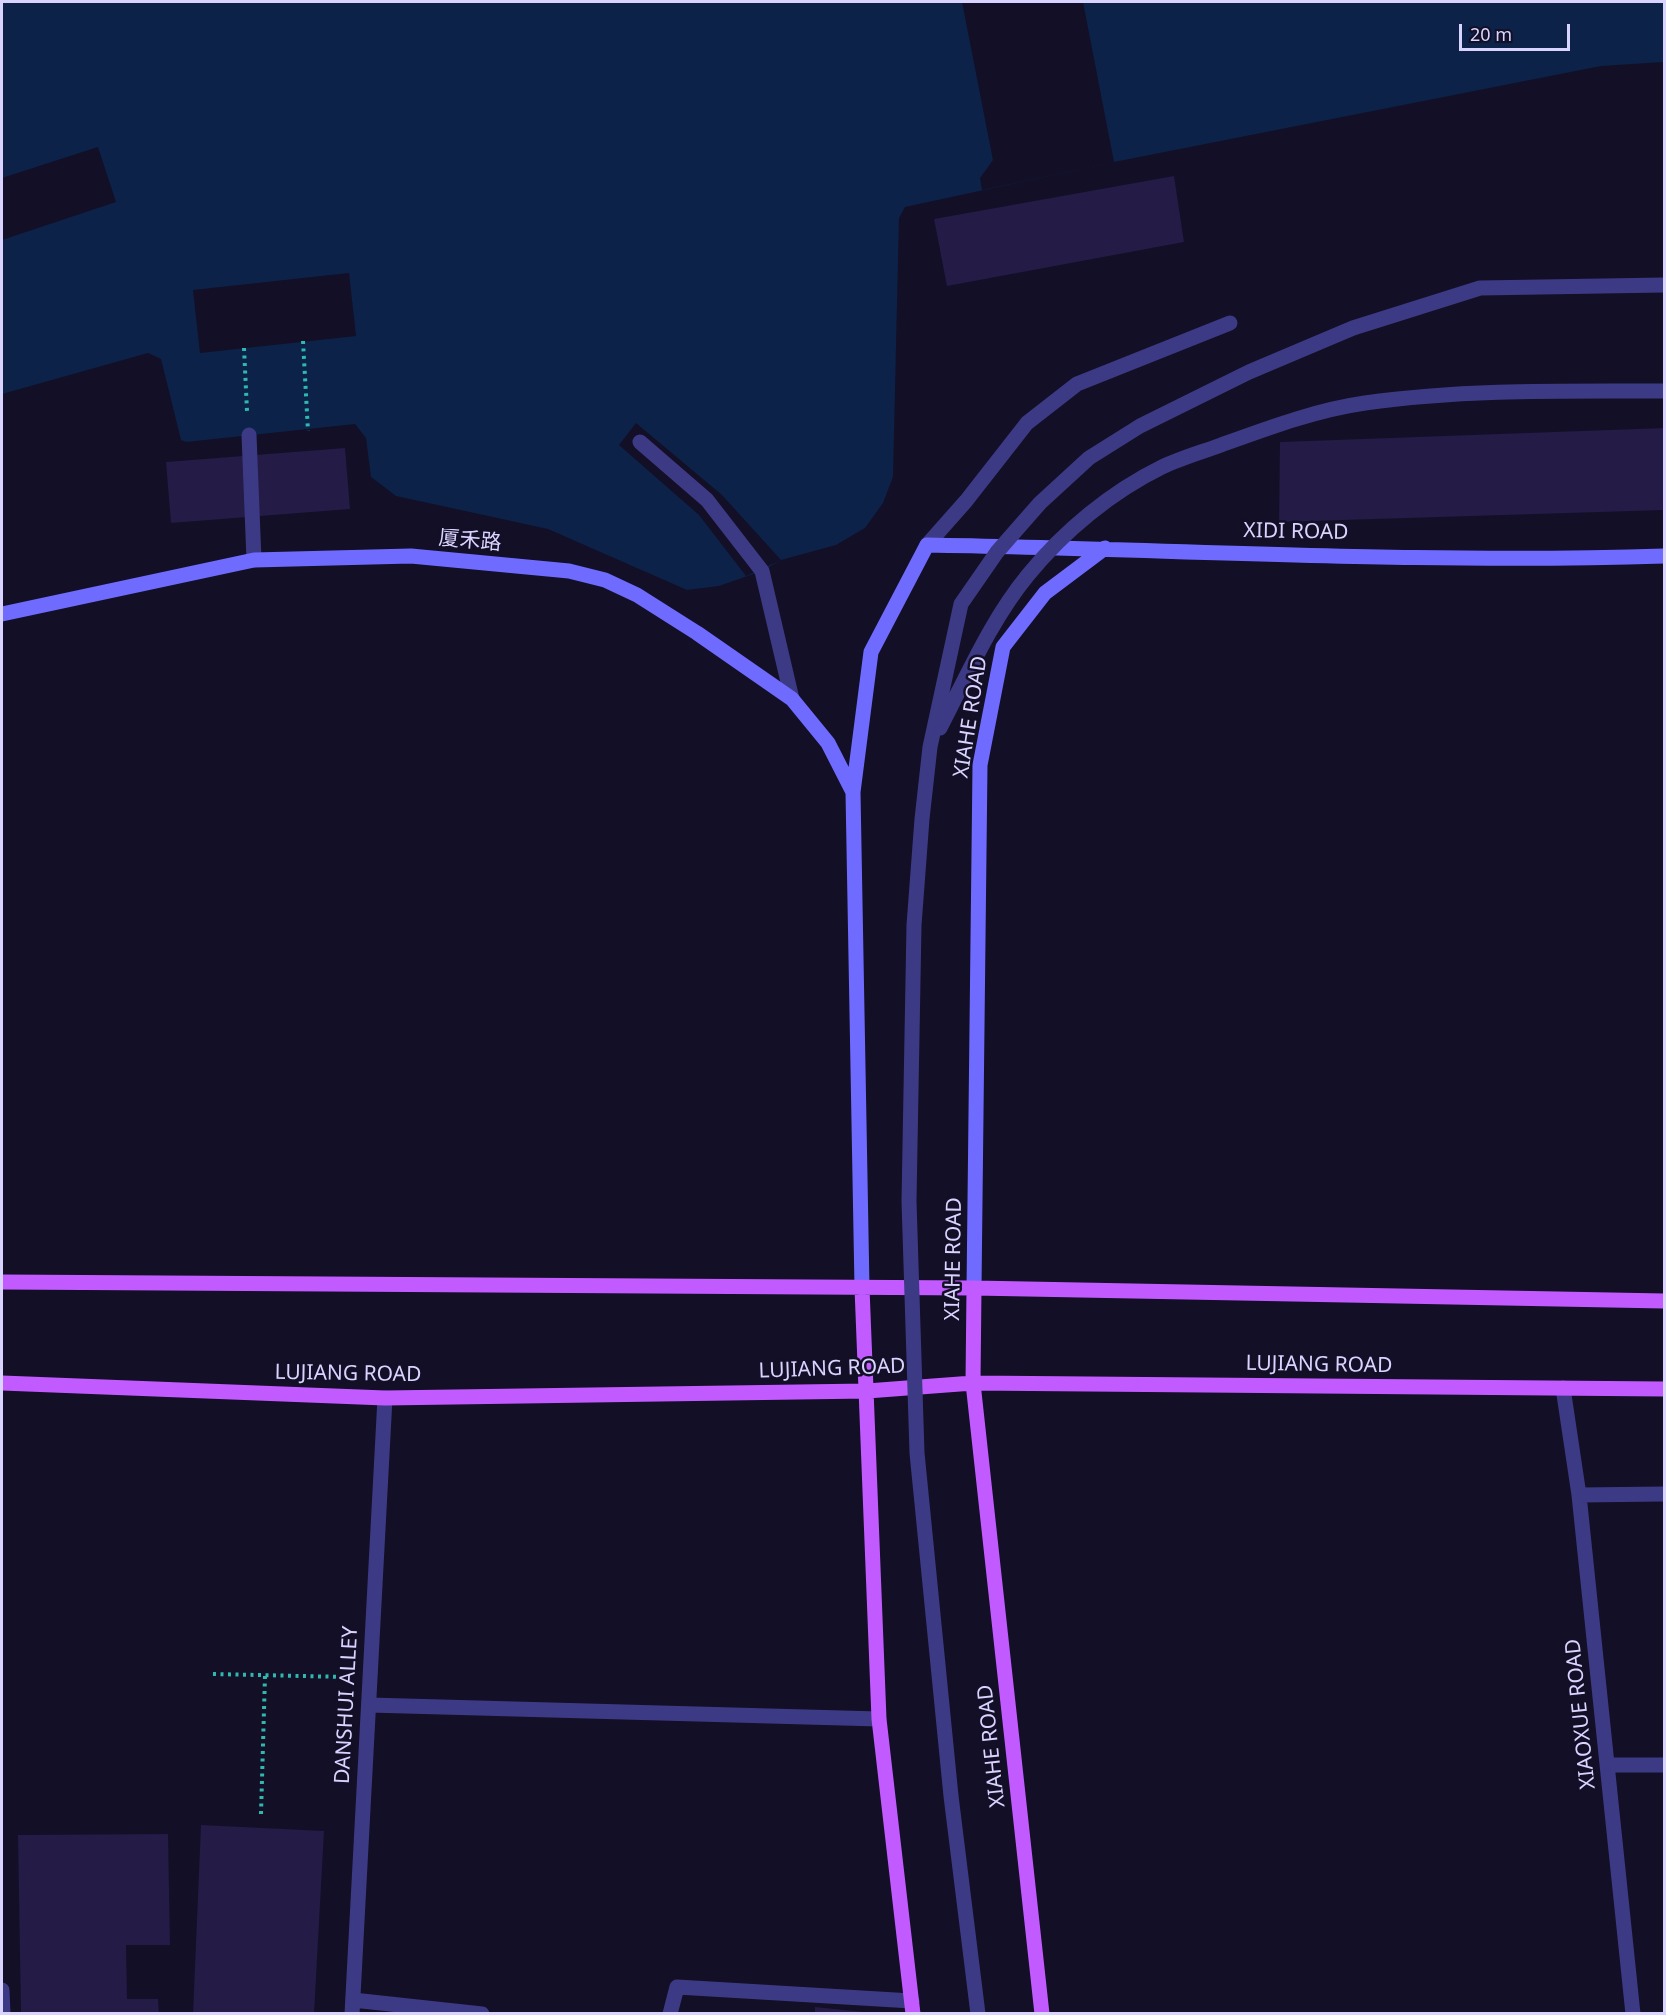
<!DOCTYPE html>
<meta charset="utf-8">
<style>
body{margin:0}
#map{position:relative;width:1666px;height:2015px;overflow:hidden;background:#130f26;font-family:"Noto Sans",sans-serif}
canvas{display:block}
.frame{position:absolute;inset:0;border:3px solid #d9d4ff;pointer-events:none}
.scale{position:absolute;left:1459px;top:24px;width:111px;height:27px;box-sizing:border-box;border:3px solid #d9d4ff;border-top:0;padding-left:8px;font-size:18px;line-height:21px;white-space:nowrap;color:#d9d4ff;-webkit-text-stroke:4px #130f26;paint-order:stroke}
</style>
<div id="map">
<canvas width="1666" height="2015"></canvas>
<div class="frame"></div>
<div class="scale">20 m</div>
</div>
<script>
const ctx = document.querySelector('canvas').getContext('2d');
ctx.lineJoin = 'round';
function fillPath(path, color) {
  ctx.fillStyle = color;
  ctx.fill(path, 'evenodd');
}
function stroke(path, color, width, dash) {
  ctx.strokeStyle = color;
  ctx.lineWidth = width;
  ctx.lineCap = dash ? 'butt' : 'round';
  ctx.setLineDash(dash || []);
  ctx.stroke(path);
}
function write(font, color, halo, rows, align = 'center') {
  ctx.font = font + ' "Noto Sans","Noto Sans SC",sans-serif';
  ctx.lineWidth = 5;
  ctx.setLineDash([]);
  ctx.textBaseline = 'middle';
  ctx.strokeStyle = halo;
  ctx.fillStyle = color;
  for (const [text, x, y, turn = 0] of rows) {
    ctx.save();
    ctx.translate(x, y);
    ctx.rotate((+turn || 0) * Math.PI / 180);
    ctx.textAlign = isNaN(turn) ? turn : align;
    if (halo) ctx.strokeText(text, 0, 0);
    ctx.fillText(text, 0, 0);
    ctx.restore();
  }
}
const water = new Path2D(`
 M2,2H1664V62L1601,66L1114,162L905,207L899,218L893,477L883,503L865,528L836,545L781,560L762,571L719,586L687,590L548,529L396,496L371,477L366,438L355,424L186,442L181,440L161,359L148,353L2,394Z`);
const pier = new Path2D(`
 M962,2H1083L1114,162L982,190L980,178L993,160Z
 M98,147L116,202L2,240V178Z
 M349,273L356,336L200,353L193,290Z
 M636,423L722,495L781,560L746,576L699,515L619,445Z`);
const building = new Path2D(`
 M1174,176L1184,242L947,286L934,219Z
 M1664,428V510L1279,522L1280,442Z
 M345,448L350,509L171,523L166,462Z
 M201,1825L324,1831L314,2014H193Z
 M168,1834L170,1945H126L127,1999H158L159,2014H21L18,1835Z
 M815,2007L864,2012L863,2014H815Z`);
const path = new Path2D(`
 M303,341L308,431
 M244,348L247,411
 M213,1674L345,1677
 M261,1814L265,1676`);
const lane = new Path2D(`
 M249,435L254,560
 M640,442L707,500L762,571L792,699
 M927,545L966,501L1027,423L1077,384L1230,323`);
const street = new Path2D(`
 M1563,1388L1579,1495
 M369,1705L879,1719
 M1607,1765H1664
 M2,1990L3,2014
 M353,2000L482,2014
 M352,2014L385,1398
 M670,2014L677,1987L912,2001
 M1633,2014L1579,1495L1664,1494`);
const secondary = new Path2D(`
 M2,614L254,560L411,556L569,571L605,580L637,595L697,633L792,699L828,743L853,792
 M862,1288L853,792L871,652L927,545C1172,549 1419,564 1664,556
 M974,1288L980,765L1003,647L1045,593L1105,548`);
const primary = new Path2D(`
 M2,1282L974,1288L1664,1301
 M862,1288L879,1719L913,2014
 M974,1288L973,1383L1042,2014
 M2,1383L385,1398L867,1391L973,1383L1664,1389`);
const laneBridge = new Path2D(`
 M940,728C967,676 991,620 1028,575C1064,531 1111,492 1162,467C1181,458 1202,452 1221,445C1268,428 1316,410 1365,403C1464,389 1565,391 1664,391
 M978,2014L951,1796L917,1453L909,1201L914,925L922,819L930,747L961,604L997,552L1040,503L1089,458L1140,426L1249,372L1353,328L1480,288L1664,285`);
const streetNames = [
 ["XIDI ROAD",1296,532,1],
 ["厦禾路",470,541,5],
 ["XIAHE ROAD",971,717,-81],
 ["XIAHE ROAD",954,1259,-89],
 ["LUJIANG ROAD",1319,1365,1],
 ["LUJIANG ROAD",832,1369,-2],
 ["LUJIANG ROAD",348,1374,1],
 ["DANSHUI ALLEY",347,1705,-87],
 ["XIAOXUE ROAD",1581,1714,-96],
 ["XIAHE ROAD",992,1746,-96]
];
fillPath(water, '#0c2248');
fillPath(pier, '#130f26');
fillPath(building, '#241b47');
stroke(path, '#2fb8b0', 4, [3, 4.5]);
stroke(lane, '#3d3a85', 15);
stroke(street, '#3d3a85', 15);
stroke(secondary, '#6f6bff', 15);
stroke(primary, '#c25bff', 15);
stroke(laneBridge, '#3d3a85', 15);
write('21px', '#d9d4ff', '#130f26', streetNames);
</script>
